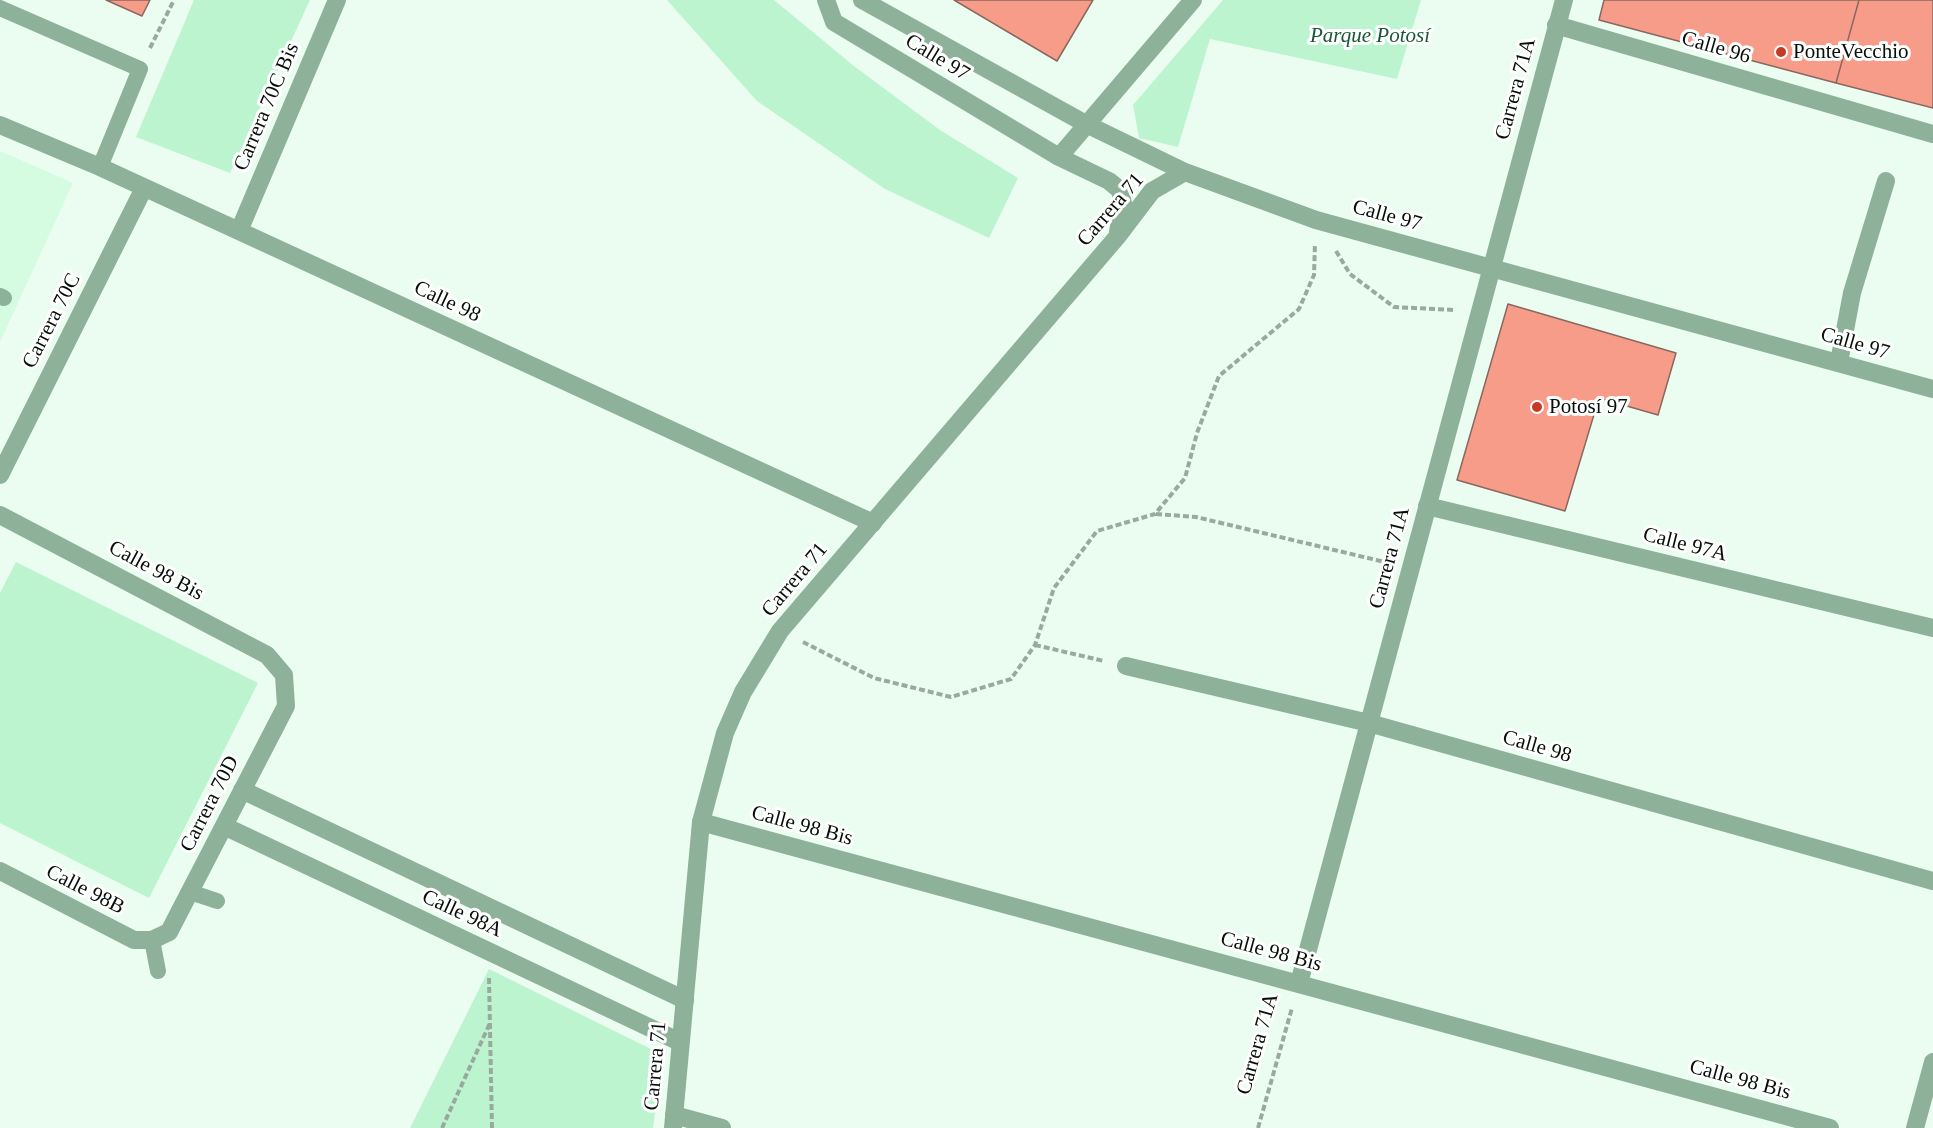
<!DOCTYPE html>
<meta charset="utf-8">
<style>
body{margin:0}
canvas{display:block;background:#eafdf0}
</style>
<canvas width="1933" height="1128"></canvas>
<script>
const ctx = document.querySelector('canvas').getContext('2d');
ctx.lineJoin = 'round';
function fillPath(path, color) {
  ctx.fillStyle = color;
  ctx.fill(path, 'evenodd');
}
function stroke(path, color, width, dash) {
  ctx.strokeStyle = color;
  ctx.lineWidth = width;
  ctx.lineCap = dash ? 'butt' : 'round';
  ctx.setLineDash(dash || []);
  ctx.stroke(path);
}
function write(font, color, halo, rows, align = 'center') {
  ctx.font = font + ' Georgia,serif';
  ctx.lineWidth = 6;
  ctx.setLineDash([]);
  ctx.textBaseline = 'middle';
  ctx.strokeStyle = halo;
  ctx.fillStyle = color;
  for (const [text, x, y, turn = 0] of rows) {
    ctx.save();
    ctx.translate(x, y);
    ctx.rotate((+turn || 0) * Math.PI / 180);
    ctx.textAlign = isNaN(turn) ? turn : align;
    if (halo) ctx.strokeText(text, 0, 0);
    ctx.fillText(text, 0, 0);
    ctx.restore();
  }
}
const built = new Path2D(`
 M0,151L73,183L0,342Z`);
const green = new Path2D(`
 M194,0H310L230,173L136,137Z
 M667,0H774L854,66L940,130L1018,178L989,238L885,189L757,101Z
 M1223,0H1421L1397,79L1210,39L1178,147L1139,138L1133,105Z
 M16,562L258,683L149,898L0,823V593Z
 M489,969L663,1055L653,1128H410Z`);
const building = new Path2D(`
 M106,0H150L142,16Z
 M954,0H1093L1057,61Z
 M1604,0H1859L1836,83L1599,20Z
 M1859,0H1933V108L1836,83Z
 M1508,304L1676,353L1658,415L1599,398L1565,511L1457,480Z`);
const path = new Path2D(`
 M150,48L174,0
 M1336,251L1350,274L1394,307L1455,310
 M1156,514L1196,517L1389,563
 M803,642L874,678L951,697L1011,679L1035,645L1054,588L1097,531L1155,514L1185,478L1197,433L1219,376L1299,309L1314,275L1315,244
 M1035,645L1104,661
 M489,978L492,1128
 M442,1128L490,1023
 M1258,1128L1292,1008`);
const service = new Path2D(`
 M0,8L140,69L100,167
 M0,296L4,298
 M190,892L217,901
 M152,940L158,971`);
const minor = new Path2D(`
 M1556,25L1933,134
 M0,125L100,167L873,523
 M1059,157L1193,0
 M239,231L337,0
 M1839,362L1852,293L1886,181
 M0,475L144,188
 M1427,506L1933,628
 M0,515L267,655L284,675L286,706L169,932L152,940H134L0,871
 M1126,666L1369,723L1933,881
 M242,790L685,1000
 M701,822L1830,1128
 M224,826L680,1042
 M1299,983L1564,0
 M674,1115L722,1128`);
const tertiary = new Path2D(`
 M826,0L834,22L1059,157L1109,181L1120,190L1123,204L1118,232
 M862,0L1086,124L1185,172L1316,220L1933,389
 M673,1128L701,822L725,733L743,692L780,631L1117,237L1152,191L1185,172
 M1915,1128L1933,1062`);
const markers = [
 [1781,52,6,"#c53a22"],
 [1537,407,6,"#c53a22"]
];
const parkNames = [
 ["Parque Potosí",1370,36]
];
const streetNames = [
 ["Calle 96",1716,48,16],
 ["Calle 97",937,58,31],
 ["Carrera 71A",1516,89,-75],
 ["Carrera 70C Bis",267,107,-67],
 ["Carrera 71",1111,210,-49],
 ["Calle 97",1387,216,15],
 ["Calle 98",447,302,25],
 ["Carrera 70C",52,321,-63],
 ["Calle 97",1855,344,16],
 ["Calle 97A",1685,545,14],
 ["Carrera 71A",1390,558,-75],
 ["Calle 98 Bis",156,571,28],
 ["Carrera 71",795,580,-50],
 ["Calle 98",1537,747,16],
 ["Carrera 70D",210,804,-63],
 ["Calle 98 Bis",802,826,15],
 ["Calle 98B",85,890,27],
 ["Calle 98A",462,914,25],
 ["Calle 98 Bis",1271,952,15],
 ["Carrera 71A",1258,1044,-74],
 ["Carrera 71",656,1066,-85],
 ["Calle 98 Bis",1740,1080,15]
];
const poiNames = [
 ["PonteVecchio",1793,52],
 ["Potosí 97",1549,407]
];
fillPath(built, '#d5fce1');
fillPath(green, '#bdf4d0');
fillPath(building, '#f89c8a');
stroke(building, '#896860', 1.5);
stroke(path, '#99a99e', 4, [6, 3]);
stroke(service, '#8eb199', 16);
stroke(minor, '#8eb199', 18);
stroke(tertiary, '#8eb199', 18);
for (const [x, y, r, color] of markers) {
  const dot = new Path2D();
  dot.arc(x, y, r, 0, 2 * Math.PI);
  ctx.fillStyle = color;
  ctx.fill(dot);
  stroke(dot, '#fff', 2);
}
write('italic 21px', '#185735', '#fff', parkNames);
write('21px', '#050f08', '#fff', streetNames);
write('21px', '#050f08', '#fff', poiNames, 'left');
</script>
